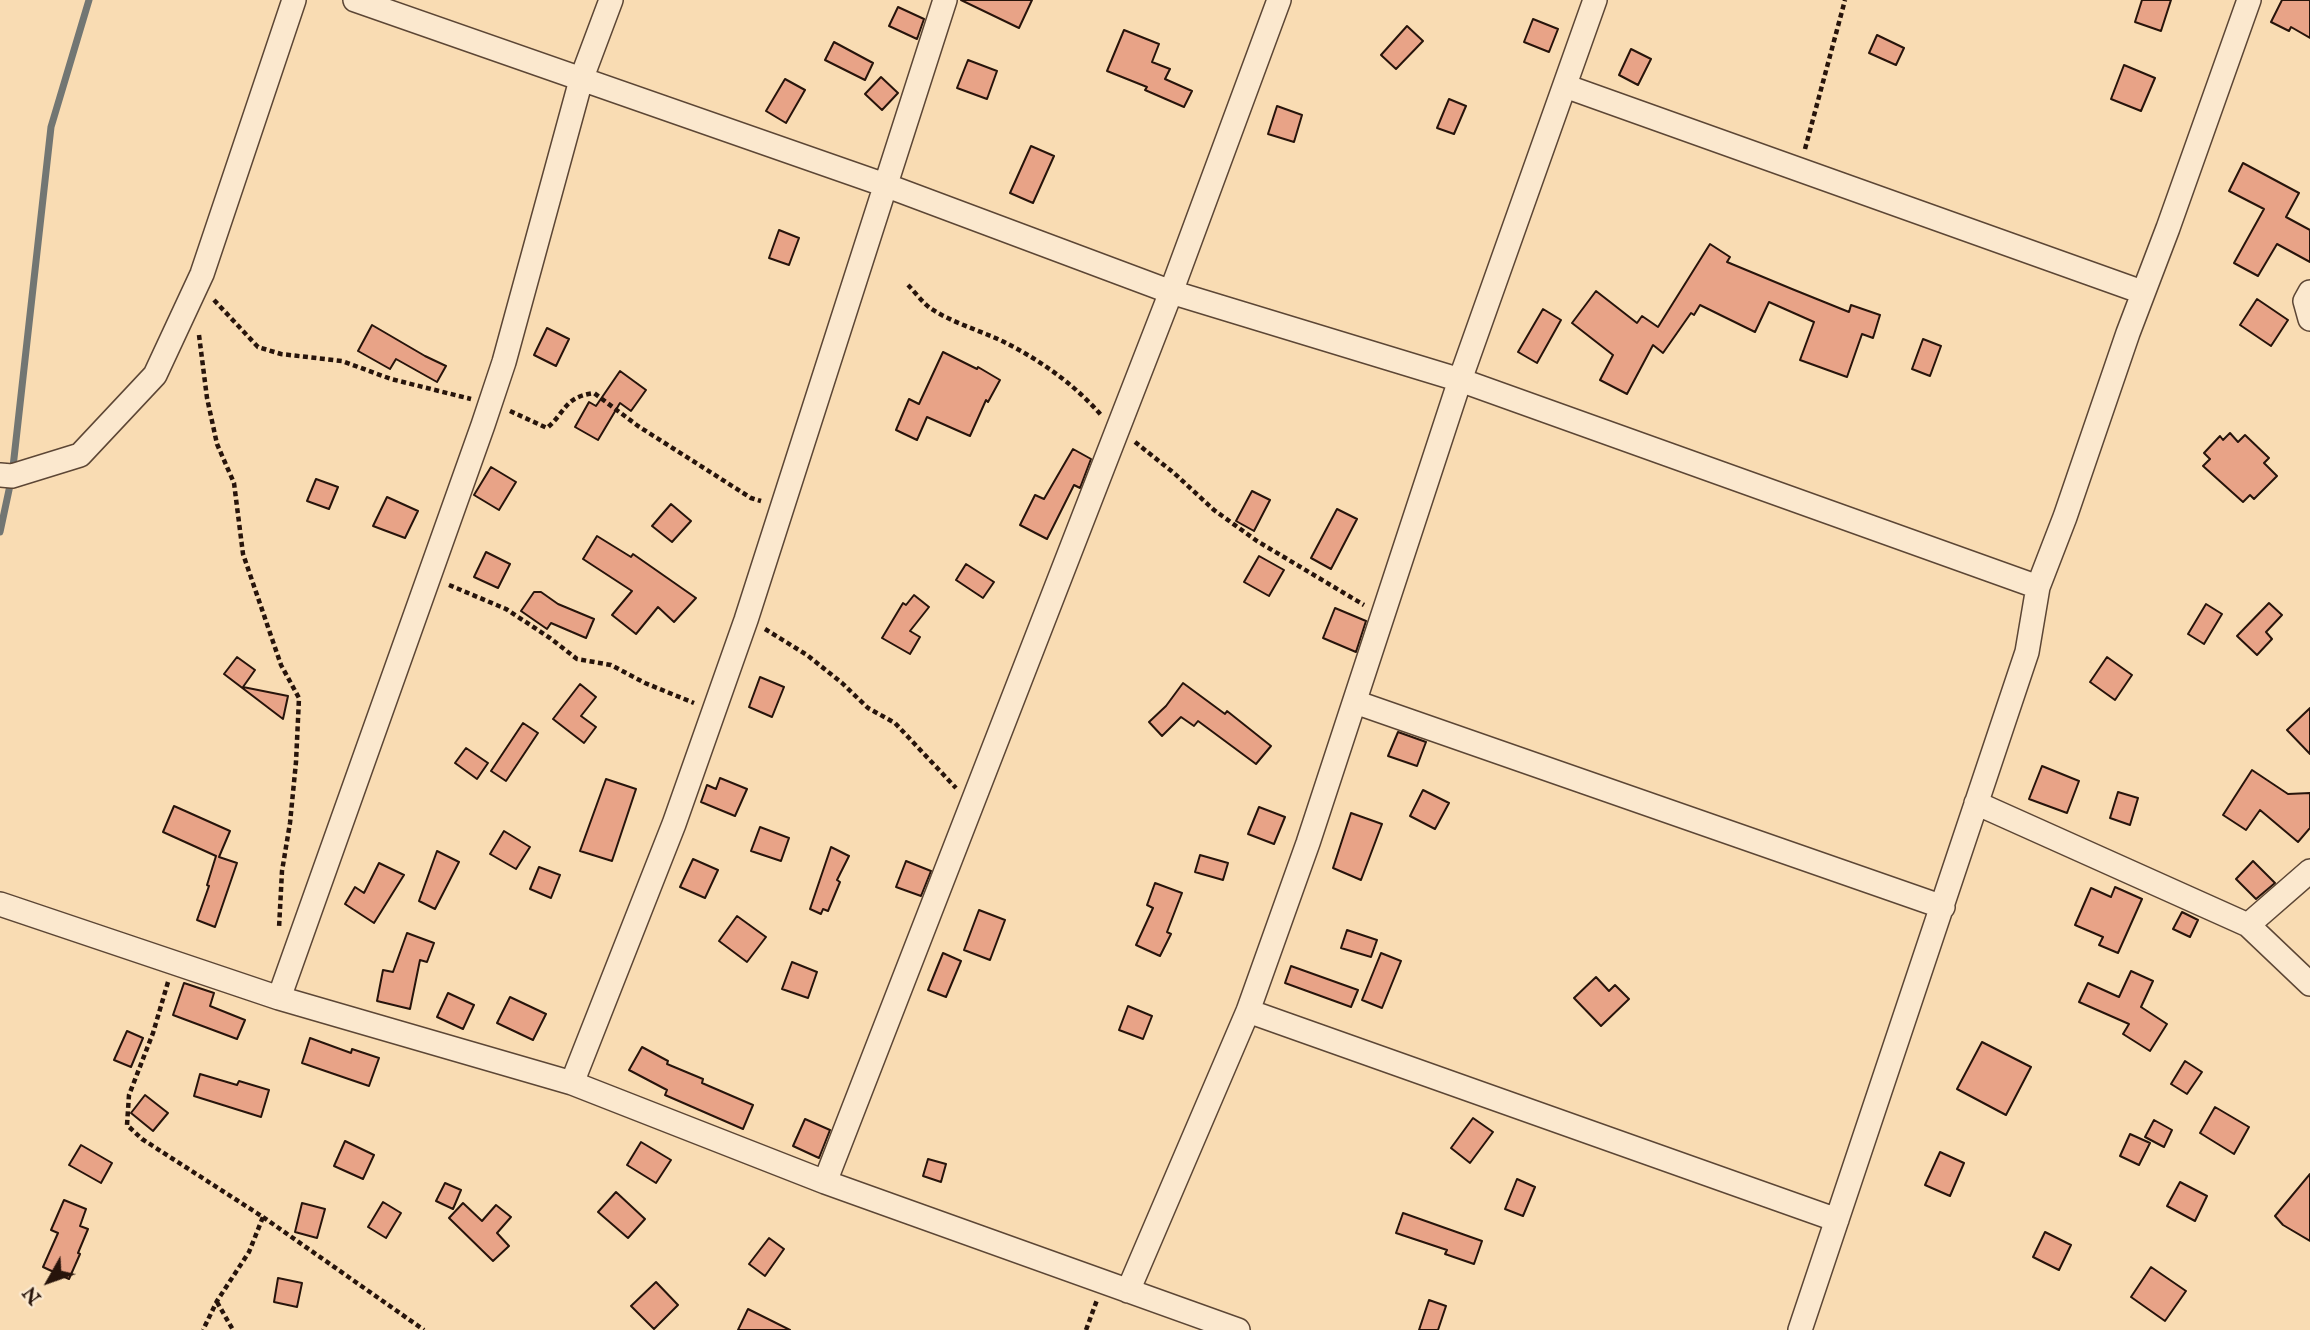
<!DOCTYPE html>
<style>
body{margin:0}
#map{position:relative;width:2310px;height:1330px;overflow:hidden;background:#f9dcb3;font-family:"IM FELL English",serif}
canvas{display:block}
.north{position:absolute;left:14px;top:1246px;width:70px;height:70px;-webkit-text-stroke:5px #fbe8ce;paint-order:stroke;rotate:230deg;font-size:19px;font-weight:700;line-height:28px;text-align:center;color:#27140b}
.north::after{content:'';display:block;margin:auto;width:24px;height:32px;background:#27140b;clip-path:polygon(50% 0,100% 100%,50% 72%,0 100%)}
</style>
<div id="map">
<canvas width="2310" height="1330"></canvas>
<div class="north">N</div>
</div>
<script>
const ctx = document.querySelector('canvas').getContext('2d');
ctx.lineJoin = 'round';
function stroke(path, color, width, dash) {
  ctx.strokeStyle = color;
  ctx.lineWidth = width;
  ctx.lineCap = dash ? 'butt' : 'round';
  ctx.setLineDash(dash || []);
  ctx.stroke(path);
}
function fillPath(path, color) {
  ctx.fillStyle = color;
  ctx.fill(path, 'evenodd');
}
const stream = new Path2D(`
 M0,532L12,476L51,127L89,0`);
const building = new Path2D(`
 M961,0H1032L1019,28Z
 M2142,0H2171L2161,31L2135,22Z
 M2282,0H2310V38L2291,27L2289,31L2271,22Z
 M898,7L924,19L917,39L889,26Z
 M1533,19L1558,29L1549,52L1524,42Z
 M1407,26L1423,41L1396,69L1381,55Z
 M1124,30L1159,44L1152,62L1170,69L1165,79L1192,91L1184,107L1145,90L1147,87L1107,71Z
 M1877,35L1904,48L1896,65L1869,53Z
 M834,42L873,63L865,80L825,60Z
 M1631,49L1651,59L1638,85L1619,75Z
 M968,60L997,71L987,99L957,88Z
 M2124,65L2155,78L2141,111L2111,99Z
 M881,77L898,93L882,110L865,94Z
 M785,79L805,90L786,123L766,111Z
 M1449,99L1466,106L1454,134L1437,128Z
 M1277,106L1302,115L1294,142L1268,134Z
 M1031,146L1054,156L1033,203L1010,193Z
 M2243,163L2299,193L2286,217L2310,230V262L2277,244L2258,276L2234,263L2264,209L2229,191Z
 M779,230L799,238L789,265L769,258Z
 M1710,244L1730,257L1727,262L1792,289L1849,312L1851,305L1880,315L1873,338L1862,334L1847,377L1800,360L1814,322L1769,302L1755,332L1700,305L1694,315L1691,313L1663,353L1653,345L1627,394L1600,380L1613,355L1572,323L1596,291L1637,323L1642,316L1658,327Z
 M2257,299L2288,320L2271,346L2240,325Z
 M1543,309L1561,320L1537,363L1518,352Z
 M372,325L425,356L446,366L437,382L396,359L390,369L358,351Z
 M547,328L569,339L556,366L534,355Z
 M1923,339L1941,346L1930,376L1912,369Z
 M943,352L977,369L978,367L1000,380L988,402L986,400L970,436L927,417L917,440L896,430L909,399L919,404Z
 M620,371L646,390L631,411L620,403L598,440L575,427L589,402L596,406Z
 M2230,433L2238,442L2245,435L2269,458L2264,463L2277,476L2254,499L2250,495L2243,502L2203,466L2210,459L2204,453L2220,436L2223,440Z
 M1073,449L1091,459L1080,488L1074,485L1047,539L1020,525L1035,495L1044,499Z
 M491,467L516,482L499,510L474,495Z
 M316,479L338,487L329,509L307,501Z
 M1252,491L1270,500L1254,531L1236,521Z
 M387,497L418,511L405,538L373,526Z
 M671,504L691,521L672,542L652,526Z
 M1337,509L1357,519L1331,569L1311,558Z
 M597,536L631,557L633,554L696,598L674,622L658,607L636,634L612,615L632,591L583,559Z
 M486,552L510,564L498,588L474,577Z
 M1259,556L1284,570L1269,596L1244,582Z
 M966,564L994,582L983,598L956,580Z
 M534,592H541L558,604L594,619L586,638L551,623L547,629L521,611Z
 M914,595L929,607L910,631L920,637L910,654L882,638L903,603L906,605Z
 M2269,603L2282,615L2266,632L2272,639L2257,655L2237,636Z
 M2206,604L2222,614L2204,644L2188,634Z
 M1335,608L1366,621L1356,652L1323,638Z
 M237,657L255,670L243,687L288,696L283,719L224,674Z
 M2107,657L2132,675L2115,700L2090,682Z
 M760,677L784,687L772,717L749,707Z
 M1183,683L1225,714L1227,711L1271,746L1256,764L1198,721L1194,726L1181,717L1162,736L1149,722L1166,706Z
 M580,684L596,697L581,716L596,727L584,743L553,719Z
 M2310,708V754L2287,730Z
 M523,723L538,733L506,781L491,771Z
 M1398,732L1426,742L1417,766L1388,756Z
 M466,748L488,763L477,779L455,763Z
 M2042,766L2079,781L2067,813L2029,799Z
 M2252,770L2288,794L2310,793V828L2298,842L2260,810L2246,830L2223,815Z
 M720,778L747,789L735,816L701,802L707,785L716,789Z
 M606,779L636,789L612,861L580,851Z
 M1423,790L1449,803L1435,829L1410,816Z
 M2118,792L2138,798L2130,825L2110,818Z
 M174,806L230,831L219,857L237,863L215,927L197,920L209,886L207,885L216,856L163,832Z
 M1259,807L1285,817L1274,844L1248,834Z
 M1351,813L1382,824L1361,880L1333,868Z
 M760,827L789,838L781,861L751,851Z
 M504,831L530,847L516,869L490,854Z
 M831,847L849,856L837,880L840,882L828,911L823,909L821,914L810,909Z
 M437,851L459,862L435,909L419,901Z
 M1200,855L1228,863L1223,880L1195,872Z
 M693,859L718,870L705,898L680,887Z
 M906,861L931,871L921,896L896,887Z
 M2253,861L2275,883L2256,899L2236,879Z
 M379,863L404,875L374,923L345,904L355,887L364,893Z
 M539,867L560,875L551,898L530,889Z
 M1155,883L1182,893L1167,932L1171,934L1160,956L1136,945L1153,908L1147,905Z
 M2115,887L2142,899L2118,953L2099,945L2103,937L2075,925L2091,888L2111,897Z
 M979,910L1005,920L990,960L964,950Z
 M2182,912L2198,920L2190,937L2173,929Z
 M737,916L766,937L747,962L719,941Z
 M1347,930L1377,940L1371,957L1341,948Z
 M407,933L434,943L427,962L420,960L410,1009L377,1001L383,970L393,972Z
 M943,953L961,961L946,997L928,990Z
 M1381,953L1401,961L1382,1008L1362,1000Z
 M792,962L817,972L808,998L782,989Z
 M1291,966L1358,990L1351,1007L1285,983Z
 M2131,971L2153,981L2141,1007L2167,1024L2150,1051L2123,1034L2129,1024L2079,1002L2088,983L2119,997Z
 M1596,977L1609,991L1615,985L1629,999L1601,1026L1574,998Z
 M184,983L214,993L210,1006L245,1020L237,1039L173,1015Z
 M448,993L474,1005L463,1029L437,1017Z
 M510,997L546,1014L533,1040L497,1023Z
 M1128,1006L1152,1016L1143,1039L1119,1030Z
 M127,1031L143,1038L131,1067L114,1060Z
 M310,1038L351,1053L352,1049L379,1058L369,1086L302,1063Z
 M1982,1042L2031,1067L2006,1115L1957,1089Z
 M642,1047L668,1061L667,1064L703,1079L702,1083L753,1105L743,1129L665,1095L667,1090L629,1070Z
 M2185,1061L2202,1072L2187,1094L2171,1084Z
 M200,1074L237,1085L239,1081L269,1090L261,1117L194,1096Z
 M145,1095L168,1113L153,1131L131,1113Z
 M2215,1107L2249,1127L2234,1154L2200,1133Z
 M1473,1118L1493,1132L1470,1163L1451,1148Z
 M805,1119L830,1130L819,1158L793,1146Z
 M2154,1120L2172,1130L2164,1147L2145,1137Z
 M2130,1134L2150,1143L2139,1165L2120,1156Z
 M345,1141L374,1155L363,1179L334,1166Z
 M641,1142L671,1160L656,1183L627,1165Z
 M81,1145L112,1163L101,1183L69,1165Z
 M1940,1152L1964,1163L1950,1196L1925,1185Z
 M928,1159L946,1164L941,1182L923,1176Z
 M2310,1174V1241L2283,1225L2275,1216Z
 M1517,1179L1535,1187L1523,1216L1505,1209Z
 M2180,1182L2207,1196L2195,1221L2167,1206Z
 M445,1183L461,1190L453,1209L436,1201Z
 M616,1192L645,1219L628,1238L598,1212Z
 M64,1200L86,1209L80,1226L88,1229L78,1253L80,1254L69,1279L43,1267L58,1233L51,1230Z
 M383,1202L401,1213L386,1238L368,1227Z
 M302,1203L325,1209L317,1238L295,1232Z
 M463,1203L482,1221L496,1205L511,1217L497,1233L509,1246L493,1261L449,1218Z
 M1403,1213L1482,1241L1474,1264L1445,1254L1447,1250L1396,1233Z
 M2045,1232L2071,1245L2059,1270L2033,1257Z
 M769,1238L784,1249L765,1276L749,1264Z
 M2151,1267L2186,1291L2165,1321L2131,1297Z
 M278,1278L302,1283L297,1307L274,1302Z
 M656,1282L678,1305L654,1329L631,1306Z
 M1429,1300L1446,1306L1438,1330H1419Z
 M748,1309L790,1330H738Z`);
const path = new Path2D(`
 M1805,149L1845,0
 M908,285C915,292 922,302 930,308C954,324 983,331 1008,344C1043,362 1076,386 1101,415
 M214,300L258,347L281,354L342,361L391,379L471,399
 M199,335L207,398L217,444L234,483L243,554L281,665L299,698L296,762L290,823L282,871L279,928
 M510,411L547,428C566,412 564,397 594,393L638,426L751,498L761,501
 M1135,442L1174,473L1214,510L1257,541L1364,605
 M449,585L506,609L550,638L577,659L611,665L645,683L694,703
 M765,629L807,655L842,683L868,708L895,723L956,788
 M168,982L153,1033L129,1095L127,1125L142,1139L263,1217L249,1252L217,1301L203,1330
 M263,1217L424,1330
 M217,1302L233,1330
 M1086,1330L1097,1300`);
const street = new Path2D(`
 M355,0L885,185L1171,292L1460,380L2038,587
 M1565,86L2142,292
 M2310,292L2305,301L2310,319
 M0,475L12,476L80,455L155,375L202,274L294,0
 M1355,702L1943,907
 M1976,803L2248,925L2310,984
 M0,904L279,998L572,1083L825,1182L1238,1330
 M2248,925L2310,871
 M279,998L483,425L504,362L581,80L611,0
 M1248,1011L1837,1220
 M572,1083L674,824L746,620L945,0
 M825,1182L1171,292L1279,0
 M1128,1291L1248,1011L1308,843L1460,380L1595,0
 M1800,1330L2027,652L2038,587L2065,517L2128,333L2168,228L2249,0`);
stroke(stream, '#727673', 7);
fillPath(building, '#e8a387');
stroke(building, '#27140b', 2);
stroke(street, '#5c4635', 26);
stroke(path, '#27140b', 4.5, [5, 3.5]);
stroke(street, '#fbe8ce', 23);
</script>
